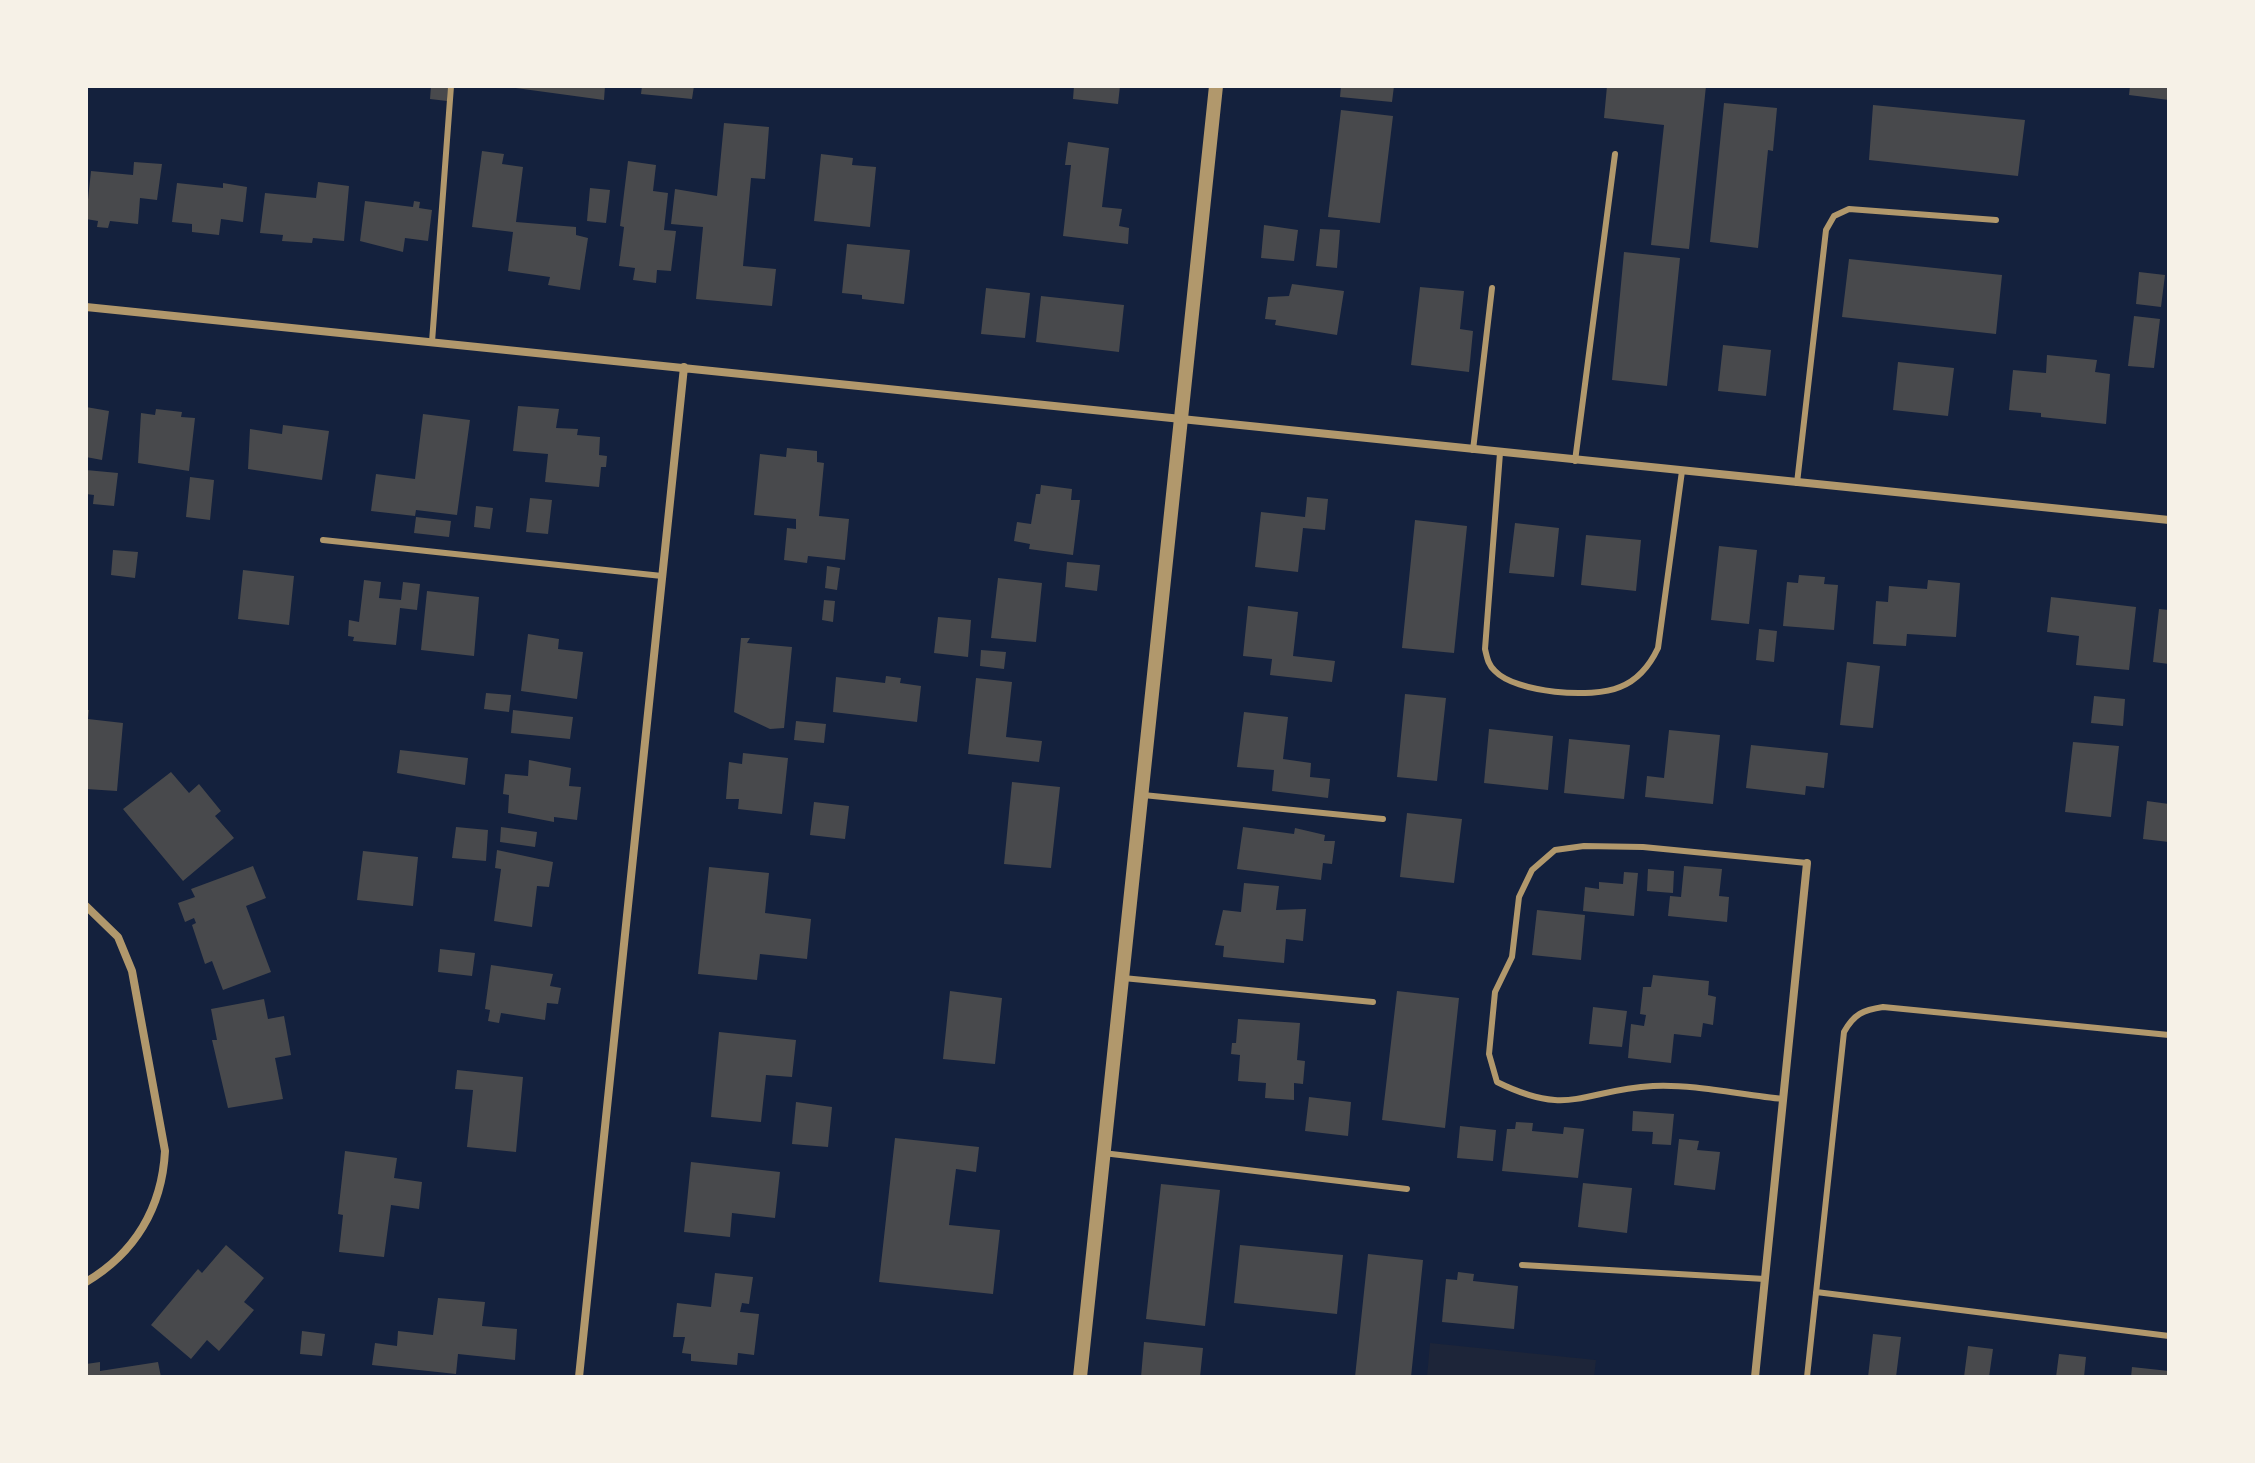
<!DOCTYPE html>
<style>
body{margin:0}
#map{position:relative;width:2255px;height:1463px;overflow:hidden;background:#14213d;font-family:"Playfair Display",serif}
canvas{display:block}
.frame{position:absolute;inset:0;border:88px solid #f6f1e7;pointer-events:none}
</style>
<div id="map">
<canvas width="2255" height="1463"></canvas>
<div class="frame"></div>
</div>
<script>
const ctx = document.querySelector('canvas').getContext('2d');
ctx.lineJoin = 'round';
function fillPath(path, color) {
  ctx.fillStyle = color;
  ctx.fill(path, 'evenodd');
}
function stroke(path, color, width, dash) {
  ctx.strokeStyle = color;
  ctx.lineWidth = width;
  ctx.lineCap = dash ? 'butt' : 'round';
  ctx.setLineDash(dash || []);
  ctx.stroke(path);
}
const green = new Path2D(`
 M1430,1343L1596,1360L1594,1377H1427Z`);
const building = new Path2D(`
 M431,86H448L447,101L430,99Z
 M501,86H605L604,100Z
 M642,86H694L692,99L641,94Z
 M1074,86H1120L1118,104L1073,99Z
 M1341,86H1394L1392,102L1340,97Z
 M1607,86H1706L1689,249L1651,245L1664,125L1604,118Z
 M2130,86H2169V100L2129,95Z
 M1724,103L1777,108L1773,151L1768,150L1758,248L1710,242Z
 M1873,105L2025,120L2018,176L1869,160Z
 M1341,110L1393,116L1380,223L1328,217Z
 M724,123L769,127L765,179L751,178L743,266L776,269L772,306L696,299L703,227L671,224L675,189L717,196Z
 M1068,142L1109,148L1102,207L1122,209L1119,226L1129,228L1128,244L1063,236L1071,165H1065Z
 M482,151L504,154L502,164L523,167L516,222L576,227V235L588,238L580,290L548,285L550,277L508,271L513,232L472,227Z
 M821,154L853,158L852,165L876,167L870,227L814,221Z
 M628,161L656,165L653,191L668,193L664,230L676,231L671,271L657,270L656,283L633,280L635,268L619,266L624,227L620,226Z
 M134,162L162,164L157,200L140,198L138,224L110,221L108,228L97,227L98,221L86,219L91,171L133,175Z
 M318,182L349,186L344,241L313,238L312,243L282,241L283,235L260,233L265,193L316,198Z
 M177,183L223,188V183L247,187L243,222L221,219L219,235L192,232V224L172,222Z
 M590,188L610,190L606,223L587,221Z
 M365,201L413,207L414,201L420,202L419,208L432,210L428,241L405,238L403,252L360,241Z
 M1264,225L1298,230L1294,261L1261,258Z
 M1320,229L1340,230L1337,268L1316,266Z
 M847,244L910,250L904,304L862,299V295L842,293Z
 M1624,252L1680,258L1667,386L1612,380Z
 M1849,259L2002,275L1996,334L1842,317Z
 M2139,272L2165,275L2161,307L2136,304Z
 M1292,284L1344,291L1337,335L1275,325L1276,320L1265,319L1268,297L1289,296Z
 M1420,287L1464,291L1460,329L1473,331L1469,372L1411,365Z
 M986,288L1030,293L1025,338L981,334Z
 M1041,296L1124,305L1119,352L1036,342Z
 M2134,316L2160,319L2154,368L2128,366Z
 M1723,345L1771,350L1766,396L1718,391Z
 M2047,355L2097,360L2095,372L2110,374L2106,424L2041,417V413L2009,410L2013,370L2046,373Z
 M1898,362L1954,368L1948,416L1893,410Z
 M518,406L559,409L556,428L578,429L577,435L600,437L599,455L607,456L606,467H601L599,487L545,482L548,454L513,451Z
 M86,407L109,411L102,460L86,457Z
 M156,409L182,412L181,417L195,418L189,471L138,463L141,413L155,415Z
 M423,414L470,420L457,515L416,510L415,516L371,511L376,474L415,479Z
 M283,425L329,431L322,480L248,469L250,429L282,434Z
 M787,448L817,451V462L824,463L819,516L849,519L845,560L808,556L807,563L784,560L787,528L796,529V519L754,515L760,454L786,457Z
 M86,470L118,473L114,506L93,504L94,495L86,494Z
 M190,477L214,480L210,520L186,517Z
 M1041,485L1072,489L1071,500H1080L1073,555L1029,549L1030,544L1014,541L1017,522L1031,524L1036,494H1040Z
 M1307,497L1328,499L1325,530L1303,528L1298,572L1255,567L1261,512L1305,517Z
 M530,498L552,500L548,534L526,532Z
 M476,506L493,508L490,529L474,527Z
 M416,517L451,521L449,537L414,533Z
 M1415,520L1467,526L1454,653L1402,648Z
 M1515,523L1559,528L1554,577L1509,573Z
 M1586,535L1641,540L1636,591L1581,585Z
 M1719,546L1757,550L1749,624L1711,620Z
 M113,550L138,552L135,578L111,575Z
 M1067,562L1100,565L1097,591L1065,587Z
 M827,566L840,568L837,590L825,588Z
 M243,570L294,576L289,625L238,619Z
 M1799,575L1825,577L1824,584L1838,585L1834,630L1783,626L1787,582L1798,583Z
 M998,578L1042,583L1036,642L991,638Z
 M364,580L381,582L379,598L401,600L403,582L420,584L417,610L400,608L396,645L353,641L354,637L348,636L349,620L359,622Z
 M1928,580L1960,583L1956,637L1907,634L1906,646L1873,644L1876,601L1888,602L1889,586L1927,589Z
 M427,591L479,597L474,656L421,650Z
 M2051,597L2136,607L2129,670L2076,665L2079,636L2047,632Z
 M824,600L835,601L833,622L822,620Z
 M1248,606L1298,612L1293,656L1335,661L1332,682L1270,675L1272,659L1243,656Z
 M2159,609L2169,610V664L2153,662Z
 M938,617L971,620L968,657L934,653Z
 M1759,629L1777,631L1774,662L1756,660Z
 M528,634L559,639L558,649L583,652L577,699L521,691Z
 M741,638H750L747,643L792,647L784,728L770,729L734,712Z
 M981,650L1006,652L1004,669L980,666Z
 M1847,662L1880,666L1873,728L1840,725Z
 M886,676L901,678L900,683L921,686L917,722L833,712L836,677L885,683Z
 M976,678L1012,682L1006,737L1042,741L1039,762L968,754Z
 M486,693L511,695L509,712L484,709Z
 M1405,694L1446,698L1437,781L1397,777Z
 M2094,696L2125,699L2123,726L2091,723Z
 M86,710H89L88,719L123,723L117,791L86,789Z
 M513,710L573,717L570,739L511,733Z
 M1244,712L1288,717L1283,759L1311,763L1310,777L1330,779L1328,798L1272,791L1274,770L1237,767Z
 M796,721L826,724L824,743L794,740Z
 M1489,729L1553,736L1548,790L1484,783Z
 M1669,730L1720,735L1713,804L1645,797L1647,776L1664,778Z
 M1569,739L1630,745L1624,799L1564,793Z
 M2073,742L2119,746L2111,817L2065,812Z
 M1751,745L1828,753L1824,788L1806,786L1805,795L1746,788Z
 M400,750L468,758L465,785L397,773Z
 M743,753L788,758L782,814L738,809L739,799H726L729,762L742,764Z
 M529,760L571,768L569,786L581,787L577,820L554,817V822L508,813L509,795L503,794L505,774L528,776Z
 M171,772L189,793L199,784L221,811L215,816L234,838L183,881L123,809Z
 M1012,782L1060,787L1051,868L1004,864Z
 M2147,801L2169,804V842L2143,839Z
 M814,802L849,806L845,839L810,835Z
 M1407,813L1462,819L1454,883L1400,877Z
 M456,827L488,830L486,861L452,858Z
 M501,827L537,832L535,847L500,842Z
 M1243,827L1294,834L1295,828L1325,835L1324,841H1335L1332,864L1323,863L1321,880L1237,869Z
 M497,850L553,862L549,887L537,886L532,927L494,921L501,869L495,868Z
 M363,851L418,857L413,906L357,900Z
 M253,866L266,898L246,906L271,972L223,990L212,961L205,964L192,925L196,923L194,918L185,922L178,903L195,897L191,889Z
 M1684,866L1722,869L1719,896L1729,897L1727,922L1668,916L1670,896L1681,897Z
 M709,867L769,873L765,913L811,919L807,959L760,954L757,980L698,974Z
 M1648,869L1674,871L1673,893L1647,891Z
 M1624,872L1638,873L1634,916L1583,911L1585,887L1599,889V882L1623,884Z
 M1244,883L1279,886L1276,910L1306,909L1303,941L1286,939L1284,963L1223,957L1224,946L1215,945L1223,910L1241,912Z
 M1537,910L1585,915L1581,960L1532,955Z
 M440,949L475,953L472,976L438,972Z
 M491,965L553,974L550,986L561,988L558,1004L547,1003L545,1020L501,1013L499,1023L488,1021L490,1010L485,1009Z
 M1653,975L1709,981L1708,995L1716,997L1713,1025L1703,1023L1701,1037L1674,1034L1671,1063L1628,1058L1631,1024L1644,1026L1646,1015L1640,1014L1643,987H1651Z
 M950,991L1002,998L995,1064L943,1059Z
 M1397,991L1459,998L1445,1128L1382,1120Z
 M264,999L268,1019L284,1016L291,1055L275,1058L283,1099L228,1108L212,1040H217L211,1009Z
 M1593,1007L1627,1011L1622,1047L1589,1044Z
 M1238,1019L1300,1023L1297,1060L1305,1061L1303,1084L1294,1083V1100L1265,1098L1266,1083L1238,1081L1240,1055L1231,1054L1232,1043H1236Z
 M719,1032L796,1040L792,1077L766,1075L761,1122L711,1117Z
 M457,1070L523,1077L516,1152L467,1147L473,1090L455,1089Z
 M1309,1097L1351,1102L1348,1136L1305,1131Z
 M796,1102L832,1107L828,1147L792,1144Z
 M1633,1111L1674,1114L1671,1145L1652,1144L1653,1132L1632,1131Z
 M1516,1122L1533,1123L1532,1131L1563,1134L1564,1127L1584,1129L1578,1178L1502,1171L1507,1129H1515Z
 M1460,1126L1496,1130L1493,1161L1457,1158Z
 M895,1138L979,1147L976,1172L956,1169L949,1225L1000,1230L993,1294L879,1282Z
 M1679,1139L1699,1141L1697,1150L1720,1152L1715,1190L1674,1185Z
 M345,1151L397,1158L394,1178L422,1182L419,1209L391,1205L384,1257L339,1252L343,1215L338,1214Z
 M691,1162L780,1172L775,1218L732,1213L730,1237L684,1232Z
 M1583,1183L1632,1188L1627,1233L1578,1227Z
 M1161,1184L1220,1190L1205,1326L1146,1319Z
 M226,1245L264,1278L244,1302L254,1310L219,1351L207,1340L191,1359L151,1325L198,1269L202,1273Z
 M1240,1245L1343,1255L1337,1314L1234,1303Z
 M1368,1254L1423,1260L1411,1377H1355Z
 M1458,1272L1474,1274L1473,1281L1518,1286L1514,1329L1442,1322L1446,1279L1457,1280Z
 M715,1273L753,1277L749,1304L742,1303L740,1312L759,1314L754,1355L738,1353L737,1365L691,1361V1354L682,1353L685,1337H673L677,1303L711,1307Z
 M438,1298L485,1302L482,1326L517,1329L515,1360L458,1354L456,1374L372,1365L375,1343L397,1346L398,1331L433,1335Z
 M302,1331L325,1334L322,1356L300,1354Z
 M1873,1334L1901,1337L1896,1377H1868Z
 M1144,1342L1203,1348L1200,1377H1141Z
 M1968,1346L1993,1349L1989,1377H1964Z
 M2059,1354L2086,1357L2084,1377H2056Z
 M100,1362V1371L158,1362L161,1377H86V1364Z
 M2132,1367L2169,1371V1377H2131Z`);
const service = new Path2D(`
 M432,342L451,86
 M1473,450L1492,288
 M1500,453L1485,649C1487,657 1488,665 1495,671C1516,693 1592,699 1620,687C1638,680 1650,665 1658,648L1682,471
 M1575,461L1615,154
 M1797,483L1826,230L1834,216L1849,209L1996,220
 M323,540L662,576
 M1143,795L1383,819
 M1123,978L1373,1002
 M1783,1099C1741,1095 1695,1084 1653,1086C1582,1090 1570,1118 1497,1082L1489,1054L1495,992L1512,957L1519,897L1532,870L1555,850L1584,846L1643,847L1807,863
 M1103,1153L1407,1189
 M1522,1265L1765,1279
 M1816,1292L2169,1336
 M1807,1377L1844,1032C1854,1014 1863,1010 1883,1007L2169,1035`);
const minor = new Path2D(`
 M86,307L2169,520
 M86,906L118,937L132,971L165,1151C162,1208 135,1253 86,1282
 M579,1377L684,367
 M1755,1377L1807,863`);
const tertiary = new Path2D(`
 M1080,1377L1216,86`);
fillPath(green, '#1d2539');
fillPath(building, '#48494c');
stroke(service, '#b1986c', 6);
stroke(minor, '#b1986c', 8);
stroke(tertiary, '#b1986c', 14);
</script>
